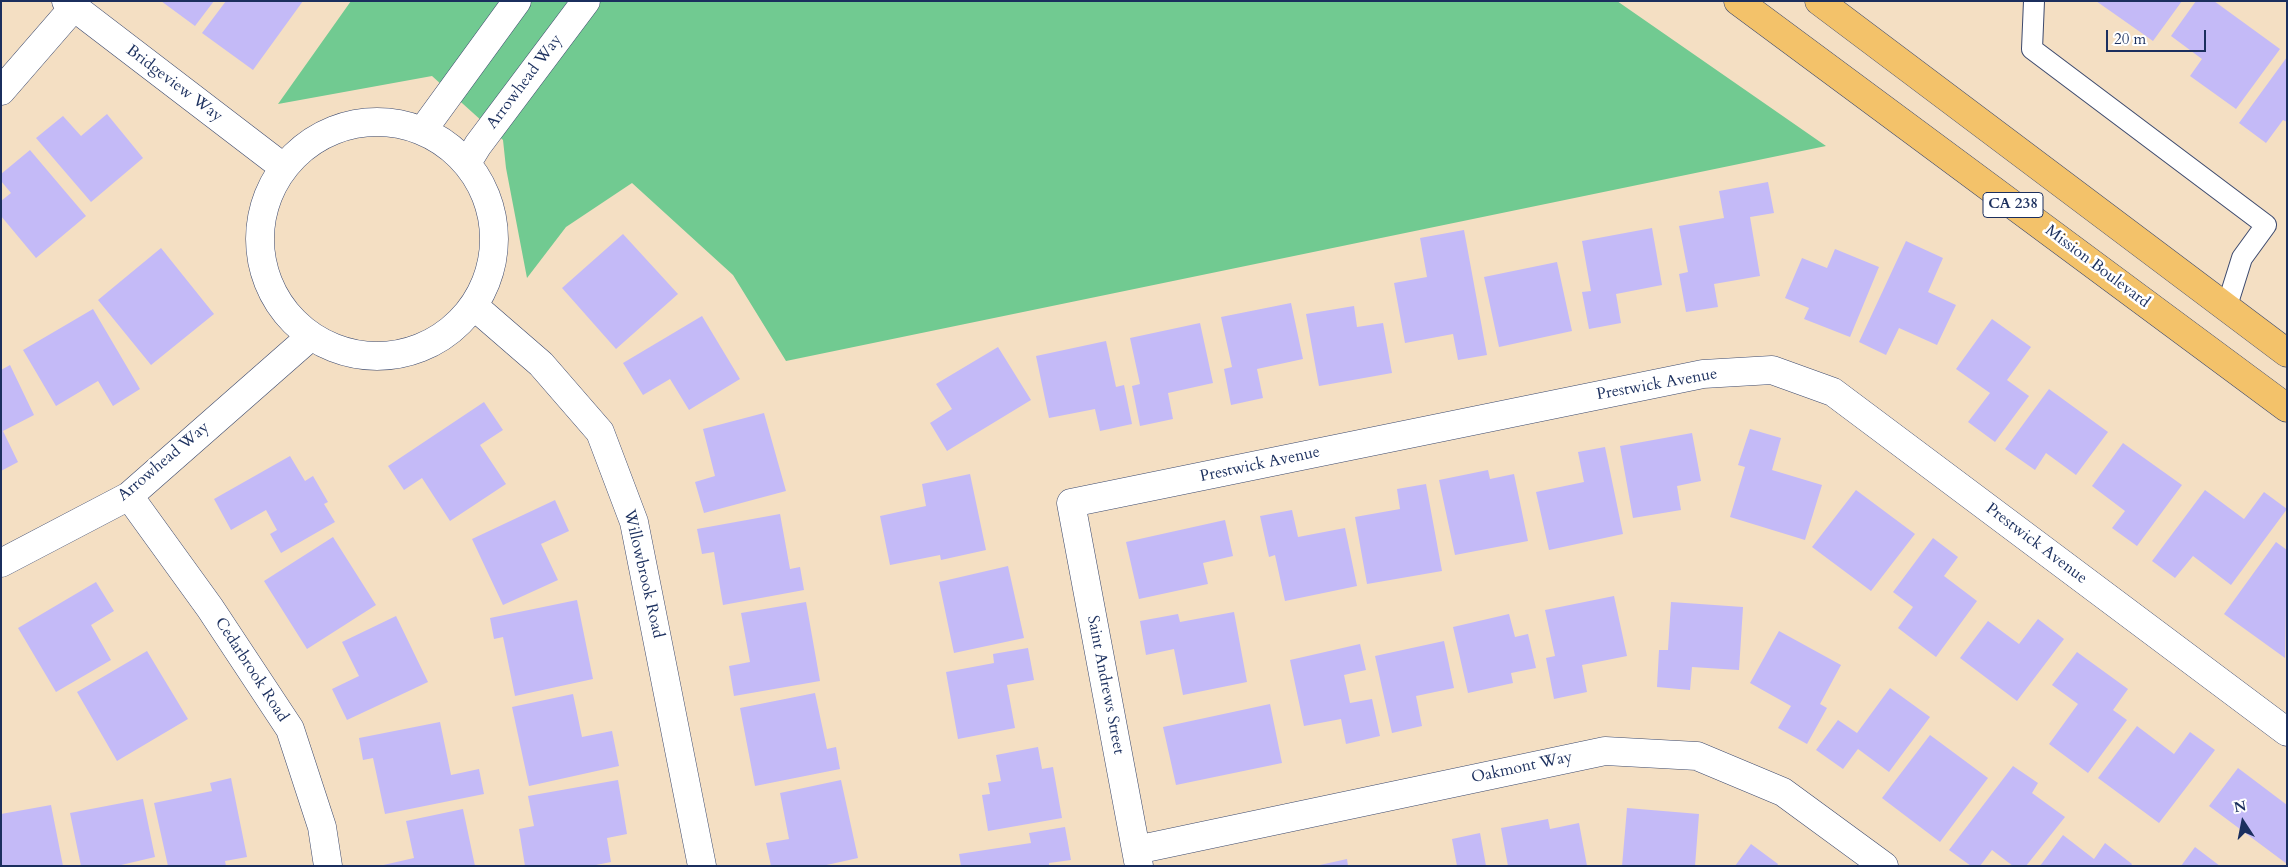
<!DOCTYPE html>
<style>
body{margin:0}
#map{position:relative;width:2288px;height:867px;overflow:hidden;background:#f4dfc3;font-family:Cardo,serif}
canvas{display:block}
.frame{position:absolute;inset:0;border:2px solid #1b2f5e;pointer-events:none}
.north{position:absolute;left:2218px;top:797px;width:50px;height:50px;-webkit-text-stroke:4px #fff;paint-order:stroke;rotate:349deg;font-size:14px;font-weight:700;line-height:20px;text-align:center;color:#1b2f5e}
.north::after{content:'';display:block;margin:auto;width:18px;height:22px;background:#1b2f5e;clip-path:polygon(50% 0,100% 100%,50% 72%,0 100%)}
.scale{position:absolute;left:2106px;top:30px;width:100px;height:22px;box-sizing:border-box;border:2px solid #1b2f5e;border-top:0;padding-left:6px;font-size:15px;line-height:18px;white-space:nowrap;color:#1b2f5e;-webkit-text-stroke:4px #fff;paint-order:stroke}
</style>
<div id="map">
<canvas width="2288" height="867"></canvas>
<div class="frame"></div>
<div class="north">N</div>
<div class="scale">20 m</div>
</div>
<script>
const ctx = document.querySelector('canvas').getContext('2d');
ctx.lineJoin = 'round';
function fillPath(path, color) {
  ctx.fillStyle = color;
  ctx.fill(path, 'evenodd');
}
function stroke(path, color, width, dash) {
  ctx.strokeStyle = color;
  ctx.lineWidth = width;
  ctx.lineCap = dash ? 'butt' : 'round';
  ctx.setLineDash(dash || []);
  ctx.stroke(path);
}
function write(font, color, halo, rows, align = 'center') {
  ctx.font = font + ' Cardo,serif';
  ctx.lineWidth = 5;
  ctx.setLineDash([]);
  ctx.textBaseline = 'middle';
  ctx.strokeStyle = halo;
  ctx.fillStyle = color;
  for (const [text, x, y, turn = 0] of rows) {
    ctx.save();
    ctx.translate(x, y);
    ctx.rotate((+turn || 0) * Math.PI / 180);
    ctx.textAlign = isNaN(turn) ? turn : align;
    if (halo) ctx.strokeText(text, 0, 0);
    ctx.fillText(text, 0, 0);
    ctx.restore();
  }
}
const green = new Path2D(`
 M351,1H1617L1826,146L786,361L733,275L632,183L566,227L527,278L506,168L503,140L432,76L278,104Z`);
const building = new Path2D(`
 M161,1H214L195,26Z
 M226,1H303L253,70L202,33Z
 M2096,1H2182L2153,41Z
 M2196,1H2214L2280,49L2236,109L2190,76L2202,59L2171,36Z
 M2287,57V122L2283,120L2266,143L2239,123Z
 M107,114L143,158L91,202L36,138L63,116L81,136Z
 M30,150L86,216L36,258L1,216V201L11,193L1,181V174Z
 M1768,182L1774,213L1750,217L1760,276L1714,284L1718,307L1686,312L1679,274L1688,272L1679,226L1724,218L1719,191Z
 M1652,228L1662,285L1616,294L1621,323L1589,329L1582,292L1591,291L1582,241Z
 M1464,230L1487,355L1458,360L1453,334L1405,343L1394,283L1427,277L1420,238Z
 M623,234L678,294L616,349L562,288Z
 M1906,241L1943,258L1928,292L1956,305L1937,345L1899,328L1886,355L1859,342Z
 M161,248L214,314L151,365L98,300Z
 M1835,249L1879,267L1850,337L1804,319L1809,308L1785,298L1802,258L1827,268Z
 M1557,262L1572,331L1499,347L1484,277Z
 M1291,303L1303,359L1257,369L1263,398L1231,405L1224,369L1232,367L1221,317Z
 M1354,306L1357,327L1383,323L1392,373L1319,386L1306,314Z
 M93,309L140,389L113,406L98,381L56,406L23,350Z
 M702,316L740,379L689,410L670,379L643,395L623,363Z
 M1992,319L2031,347L2007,380L2029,396L1995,442L1968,422L1990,393L1956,369Z
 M1200,323L1213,383L1168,393L1173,419L1140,426L1132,386L1140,384L1130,338Z
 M1106,341L1116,387L1124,385L1132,424L1100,431L1095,409L1049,418L1036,356Z
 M998,347L1031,400L947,451L930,423L952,409L936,384Z
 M10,365L34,415L3,431L18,462L1,471V370Z
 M2049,389L2108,432L2076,475L2046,453L2035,470L2005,449Z
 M484,402L503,430L480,445L506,484L450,521L422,478L404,490L388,466Z
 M764,413L786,491L704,513L695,482L715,476L703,429Z
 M1750,429L1781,438L1772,470L1822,485L1805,540L1730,517L1745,467L1738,465Z
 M1692,433L1701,481L1677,486L1681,510L1633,518L1620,446Z
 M2123,443L2182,485L2137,546L2112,528L2125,511L2092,486Z
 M1605,447L1623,534L1549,550L1536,492L1584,482L1578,452Z
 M290,456L305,481L313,476L328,502L324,504L335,522L281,553L270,534L277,530L266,510L231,530L214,499Z
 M1488,470L1490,479L1514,474L1528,541L1455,555L1439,480Z
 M970,474L986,550L941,560L940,555L890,565L880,516L926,506L922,484Z
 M1426,484L1442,571L1367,584L1355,517L1400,509L1397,489Z
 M1856,490L1915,534L1871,591L1812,547Z
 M2205,490L2244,519L2264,492L2287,509L2231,585L2193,556L2175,578L2152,561Z
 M555,500L569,531L541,544L558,580L503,605L472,539Z
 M1292,510L1298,537L1345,528L1357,586L1285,601L1275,555L1269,557L1260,516Z
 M780,514L790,569L800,567L804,590L723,605L714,552L702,554L697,529Z
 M1225,520L1233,556L1203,563L1208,584L1139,599L1126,542Z
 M333,537L376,605L307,649L264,581Z
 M1933,538L1958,557L1944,576L1977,601L1936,657L1898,628L1913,607L1893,592Z
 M2276,542L2287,550L2285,658L2224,614Z
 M1008,566L1024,638L954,653L939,582Z
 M96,582L114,611L91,625L111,660L56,692L18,628Z
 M1614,596L1627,656L1582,665L1587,692L1554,699L1546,658L1555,656L1545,610Z
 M577,600L593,679L515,696L503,637L494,639L490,618Z
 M806,602L820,681L734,696L729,666L750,662L741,613Z
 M1671,602L1743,607L1739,670L1692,667L1690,690L1657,687L1659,650H1668Z
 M1234,612L1247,682L1183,695L1174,649L1146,655L1140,621L1178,614L1180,622Z
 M1509,614L1515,637L1528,634L1536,668L1511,673L1513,683L1468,693L1453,627Z
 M396,616L428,682L347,720L332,689L359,676L342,642Z
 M2038,619L2064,639L2017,701L1960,658L1988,621L2019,644Z
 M1779,631L1841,665L1820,704L1827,708L1807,744L1778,728L1791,706L1750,683Z
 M1444,641L1454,688L1416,696L1422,726L1392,733L1375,656Z
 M1360,644L1366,670L1344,675L1350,703L1372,699L1380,736L1346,744L1341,719L1304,726L1290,660Z
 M1028,648L1034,680L1007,685L1015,728L958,739L946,672L994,663L993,654Z
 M147,651L188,719L117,761L77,692Z
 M2077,652L2128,689L2113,710L2127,720L2088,773L2049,744L2078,704L2052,685Z
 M1890,688L1930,717L1889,772L1858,749L1843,769L1816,750L1838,720L1857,733Z
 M815,693L827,749L836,747L840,769L755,786L740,708Z
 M573,694L582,737L612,731L619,766L529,786L512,707Z
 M1270,704L1282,763L1176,785L1163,727Z
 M440,722L451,775L479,769L484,794L385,814L373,758L363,760L359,738Z
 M2137,726L2174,754L2190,732L2215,750L2159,823L2098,778Z
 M1930,735L1988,778L1940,842L1882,798Z
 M1038,747L1042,769L1053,767L1062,818L988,831L982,795L990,794L988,783L1001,781L996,755Z
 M2013,766L2038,783L2032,793L2065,817L2026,866H2013L1992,850L1980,866H1971L1949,850Z
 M2238,768L2287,805V864L2209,806Z
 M231,778L247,857L225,861L226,866H168L154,803L212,791L210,783Z
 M618,780L627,834L607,838L611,862L591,866H525L519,829L534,826L528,796Z
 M841,780L858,858L822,866H771L766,843L789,839L780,793Z
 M143,799L155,857L117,866H81L70,813Z
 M51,805L63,866H1V814Z
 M1627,808L1699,814L1695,866H1622Z
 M463,809L475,866H379L414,858L406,821Z
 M1548,819L1550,829L1579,823L1587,866H1508L1501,828Z
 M1065,827L1071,860L1049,863V866H961L959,854L1031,843L1029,833Z
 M1480,833L1486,866H1457L1452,839Z
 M2063,835L2094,859L2105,843L2132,864L2131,866H2040Z
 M1751,844L1778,864L1777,866H1735Z
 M2195,847L2220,866H2181Z
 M1347,859L1348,866H1320V865Z`);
const lane = new Path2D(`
 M2034,1L2032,49L2266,225L2242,258L2226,309`);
const street = new Path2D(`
 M66,1L283,167
 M1,91L73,8
 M260 239a117 117 0 1 1 234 0a117 117 0 1 1-234 0Z
 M423,130L517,1
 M467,163L478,145L586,1
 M474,306L541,364L600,432L634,522L702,866
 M129,496L210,608L290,729L322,827L328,866
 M1,563L129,496L310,337
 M1136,850L1605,751L1697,756L1783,792L1884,866
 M1139,866L1071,503L1703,374L1772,370L1833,392L2287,732`);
const primary = new Path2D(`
 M1738,1L2287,408
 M1819,1L2287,353`);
const shields = [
 [2013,205,60]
];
const shieldNames = [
 ["CA 238",2013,205]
];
const streetNames = [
 ["Arrowhead Way",525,82,-53],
 ["Bridgeview Way",174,84,37],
 ["Mission Boulevard",2097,267,37],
 ["Prestwick Avenue",1657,385,-10],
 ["Arrowhead Way",164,462,-40],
 ["Prestwick Avenue",1260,465,-12],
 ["Prestwick Avenue",2036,544,37],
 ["Willowbrook Road",643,574,77],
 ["Cedarbrook Road",251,670,57],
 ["Saint Andrews Street",1105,685,79],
 ["Oakmont Way",1522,768,-12]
];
fillPath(green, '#71ca91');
fillPath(building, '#c4baf7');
stroke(lane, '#3c496d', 22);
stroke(street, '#3c496d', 29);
stroke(primary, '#3c496d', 29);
stroke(lane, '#fff', 20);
stroke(street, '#fff', 28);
stroke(primary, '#f3c26a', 28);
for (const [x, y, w] of shields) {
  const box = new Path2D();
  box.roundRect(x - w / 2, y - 12.5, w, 25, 4);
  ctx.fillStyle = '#fff';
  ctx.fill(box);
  stroke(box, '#1b2f5e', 1);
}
write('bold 15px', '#1b2f5e', null, shieldNames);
write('16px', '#1b2f5e', '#fff', streetNames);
</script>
